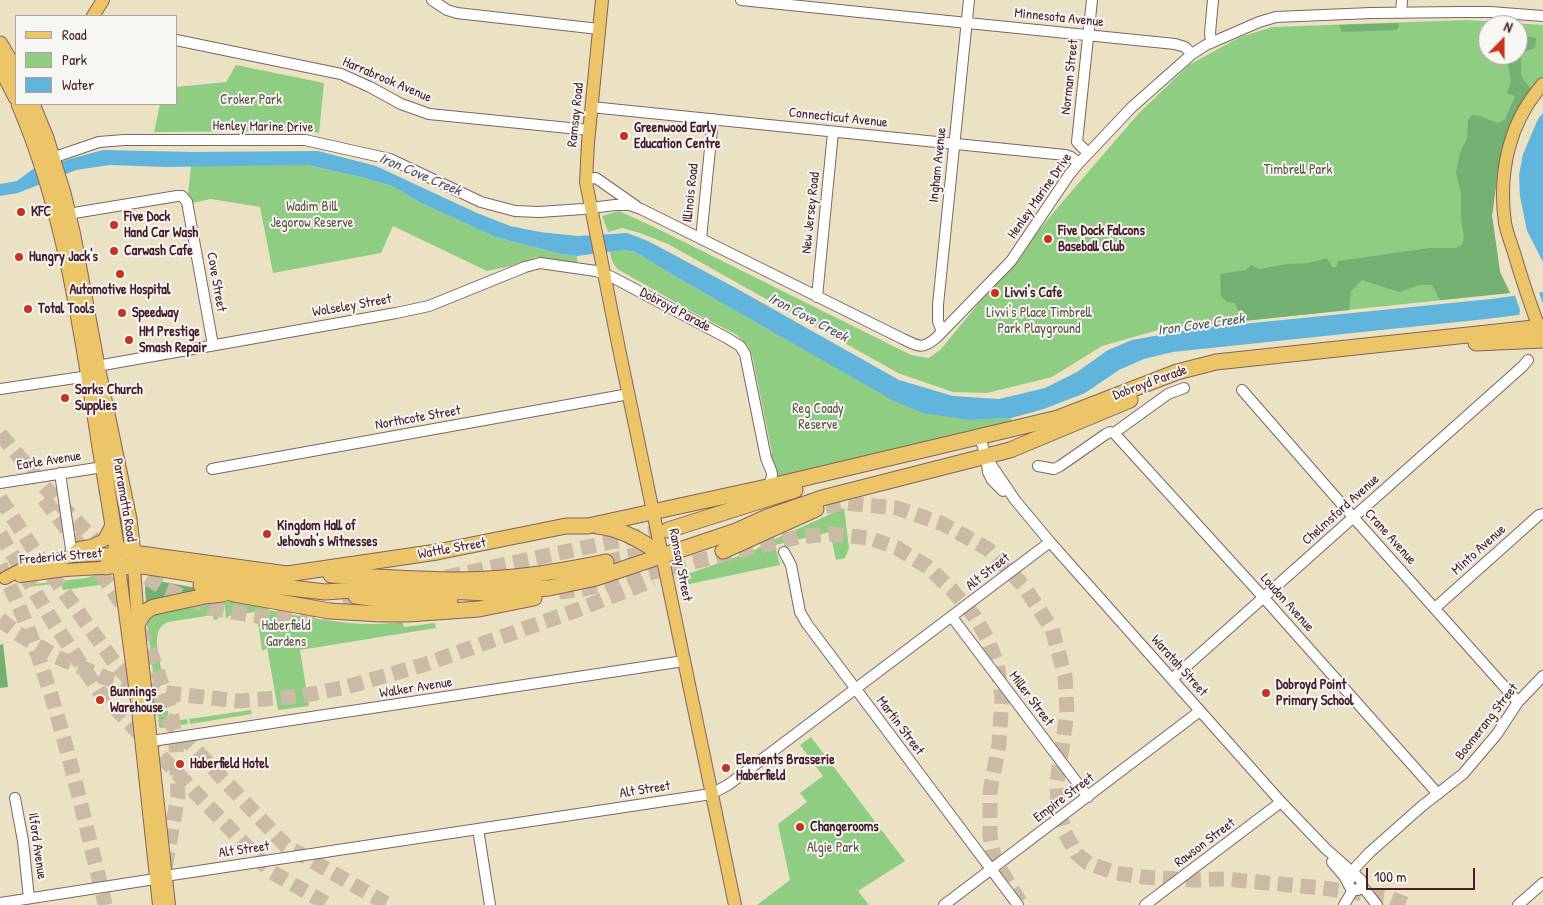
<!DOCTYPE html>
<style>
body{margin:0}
#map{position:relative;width:1543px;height:905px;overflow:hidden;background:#ebe2c3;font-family:"Patrick Hand",sans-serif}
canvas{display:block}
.legend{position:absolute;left:15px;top:15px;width:162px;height:90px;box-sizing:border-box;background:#f6f6f2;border:1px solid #b1a0a2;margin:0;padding:6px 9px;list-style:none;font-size:15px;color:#4a1f2b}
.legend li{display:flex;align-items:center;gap:10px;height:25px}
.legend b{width:25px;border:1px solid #b1a0a2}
.north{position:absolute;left:1478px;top:15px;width:50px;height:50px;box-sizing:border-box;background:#f6f6f2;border:1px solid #b1a0a2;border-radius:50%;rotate:22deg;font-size:14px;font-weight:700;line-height:20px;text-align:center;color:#4a1f2b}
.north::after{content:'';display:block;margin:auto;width:18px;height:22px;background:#c8321e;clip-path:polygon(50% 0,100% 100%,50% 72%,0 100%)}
.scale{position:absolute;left:1366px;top:868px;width:109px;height:22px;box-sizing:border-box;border:2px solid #4a1f2b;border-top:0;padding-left:6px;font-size:15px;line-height:18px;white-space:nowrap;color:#4a1f2b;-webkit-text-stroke:4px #f6f6f2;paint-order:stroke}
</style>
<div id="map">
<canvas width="1543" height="905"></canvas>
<ul class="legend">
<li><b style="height:6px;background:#ecc569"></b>Road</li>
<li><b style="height:14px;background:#8fcd83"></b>Park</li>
<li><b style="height:14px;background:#61b5dd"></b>Water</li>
</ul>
<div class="north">N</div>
<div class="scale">100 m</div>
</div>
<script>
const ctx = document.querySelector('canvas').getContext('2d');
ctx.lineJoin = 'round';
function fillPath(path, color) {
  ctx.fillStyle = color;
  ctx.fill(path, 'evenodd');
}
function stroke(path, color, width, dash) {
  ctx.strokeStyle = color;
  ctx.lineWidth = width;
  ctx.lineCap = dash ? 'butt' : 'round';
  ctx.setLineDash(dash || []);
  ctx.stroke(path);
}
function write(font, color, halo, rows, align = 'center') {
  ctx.font = font + ' "Patrick Hand",sans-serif';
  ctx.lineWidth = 4;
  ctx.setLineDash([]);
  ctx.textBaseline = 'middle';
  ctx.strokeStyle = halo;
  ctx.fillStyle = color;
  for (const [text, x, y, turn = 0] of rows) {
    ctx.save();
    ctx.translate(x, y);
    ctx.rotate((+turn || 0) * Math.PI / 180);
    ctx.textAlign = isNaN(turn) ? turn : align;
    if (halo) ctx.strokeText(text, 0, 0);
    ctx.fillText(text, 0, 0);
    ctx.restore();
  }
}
const green = new Path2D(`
 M1467,20L1543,25V76L1531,89L1514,116L1506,137L1499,164L1492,216L1500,272L1510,293L1233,322L1165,328L1102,346L1052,377L987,393L953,392L898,373L668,244L640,233L622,228L608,232L602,216L619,211L656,228L911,355L929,358L941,349L1058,207L1139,113L1189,65L1240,37L1272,27ZM1488,25H1518V55H1488Z
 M236,65L324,83L319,133L309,131L154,132L160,104H176V87L226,82Z
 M245,165H307L361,177L392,186L421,203L495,237L561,254L577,256V263L536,257L511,266L487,271L393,226L381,253L273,273L260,207L211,199L187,204L191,166Z
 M610,250H622L635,252L678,278L791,342L970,420L1011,418L1013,425L775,480L769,458L772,453L752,355L748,346L737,335L691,311L619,270C612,264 611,259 610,250Z
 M844,508L849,548L845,558L836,560L830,532L775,545L780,565L680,586L676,578L753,551L775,539Z
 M96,575L107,577L111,580H98L99,585L63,590L61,583L27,587L26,585L86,578Z
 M235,601L268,607V610C307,617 360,629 400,622L403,623L404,627L435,623L436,628L300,650L309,706L278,710L267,647L266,649L262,651L257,614L255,612L228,616V618H226L224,602Z
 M216,603L218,619L214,620L213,615L168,622C164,624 161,626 159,630C153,641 162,671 165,684L154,681L147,624L148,619L153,614Z
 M251,710L252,714L190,724L189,719Z
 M168,711L169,722L187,719L188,724L161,728L159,727L158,712Z
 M811,737L905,861L858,891L869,905H757L790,880L778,824L807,802L800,793L823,776L800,745Z`);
const forest = new Path2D(`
 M1398,23L1399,27L1396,30L1342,32L1339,25Z
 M1518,35L1536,38L1535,48L1521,53V76L1531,89L1514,116L1506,137L1499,164L1492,216L1500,272L1510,293L1440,300L1432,285H1419L1399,292L1362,280L1351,291L1349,310L1243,321L1235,303L1227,302L1221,296L1220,274L1246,270L1251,265L1260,269L1286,264L1309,263L1327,258L1332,267H1336L1338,261L1430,248H1456L1462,245L1464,236L1461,219V193L1456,173L1460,152L1467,139L1468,120L1472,115L1479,116L1498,123L1505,120L1515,96L1506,93C1515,83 1508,67 1506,55H1518Z
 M147,579L197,588L204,590L146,604L145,588Z
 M3,644L8,687L0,688V645Z`);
const water = new Path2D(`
 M1543,113V262L1527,231L1520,196L1519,175L1523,154L1538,119Z
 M103,150L193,152L318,151L376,166L477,213L510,226L540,232L578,236L627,233L648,241L734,287L899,380L953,396L999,399L1045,388L1077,372L1108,350L1132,340L1193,329L1491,299L1543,292V312L1486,319L1173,352L1144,359L1119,370L1085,393L1044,409L1011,418L970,420L923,413L894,401L678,278L635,252L622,250L577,256L561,254L495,237L421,203L392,186L361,177L307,165L165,167L110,165L76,170L18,193L0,196V184L17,181L33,169Z`);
const pier = new Path2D(`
 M1538,290L1543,304V314L1519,317L1520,310L1514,293Z`);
const highwayTunnel = new Path2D(`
 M0,434L57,501L105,551L165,589L215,609L269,618L328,613L374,596
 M0,498L34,550L117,666L286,846L389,905
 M44,499L110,586L148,645L171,710L176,746L178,796L165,868
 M803,511L844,503L897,508L943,524L988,549L1023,585L1052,629L1065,676L1067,713L1057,782L1058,807L1065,833L1077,854L1088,863L1116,873L1144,877L1193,880L1225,879L1323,888L1390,898L1408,905
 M0,534L55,625L99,691L270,871L329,905
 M606,562L665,547
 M0,565C52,670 75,782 103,895L105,905
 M446,577L668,530
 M559,592L584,589L750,548L798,537L831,534L869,538L897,548L928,567L952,590L975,617L987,638L997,663L1002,698L999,744L990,792V836L995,861L1020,902
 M0,619L17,633L57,657L106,678L158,692L239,701L301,696L346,687L423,665L577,610L653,580`);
const minor = new Path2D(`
 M432,0L447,10L457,13L599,29
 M741,0L1175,44L1185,47L1192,54
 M1401,13L1402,0
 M176,40L341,74L370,87L401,104L429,114L589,130
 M1211,43L1210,33L1213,0
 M591,107L1065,155L1071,157L1079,163
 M1088,153L1077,142L1092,0
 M52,158L99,142L124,140H305L390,159L481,202L515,211L539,212L583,209L615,205H630L641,209L903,339C918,346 922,350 936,338L1011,261L1069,175L1079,163L1132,107L1192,54L1206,45L1259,22L1276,17L1371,13L1461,12H1490L1543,16
 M586,179L596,178L636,206
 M68,214L177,196H182L187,202L213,345
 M701,239L713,119
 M817,297L833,132
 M942,332L938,321V305L969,0
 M97,366L396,313L429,306L525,267L540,263L596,271L612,277L727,338L740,346L745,354L766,458C771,472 776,473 767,487
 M0,389L89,376
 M1242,390L1353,517L1518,702
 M1114,433L1264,598L1438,794
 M980,437L986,457L988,472L992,480L1003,491
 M986,457L1015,500L1050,542L1281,802L1325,848L1361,880L1362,886L1377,905
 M1038,466L1054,469L1060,466L1106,434L1110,432L1114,433L1168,394L1184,388
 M212,469L629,394
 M60,473L72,556
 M0,483L103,467
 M784,552L791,565L800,612L807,624L1018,905
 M1435,608L1539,515L1543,514
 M952,617L1088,797
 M1172,679L1523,366L1528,360
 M152,741L684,661
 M15,798L23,841L29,898
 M478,829L490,905
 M1332,862L1344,876L1351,889L1358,890L1362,886
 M165,876L711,794L728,785L1050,542
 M1348,883L1356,867L1369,853L1422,806L1463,774L1497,734L1518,702L1543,676
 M0,903L155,879
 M944,905L1200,711
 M1145,905L1281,802
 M1344,905L1353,890
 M1518,905L1543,883`);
const major = new Path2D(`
 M602,0L588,143L586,182L618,344L735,905
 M93,16L103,0
 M1542,336C1532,309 1523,283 1515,256C1512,245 1507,234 1505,223C1498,173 1509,122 1543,84
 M72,556L79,548L91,546L104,540L113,522
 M20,576L65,570L119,567L137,701L159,905
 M5,578L24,568L72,556L133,553L138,623L169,905`);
const highway = new Path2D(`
 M0,44L16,72
 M0,66L16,97
 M19,104C63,206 80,319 97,428C104,475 113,520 119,567
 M32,104L46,138L52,158L63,193L73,236L97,366L129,519L133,553L287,574L437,552L566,526H588L767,487L1058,418L1177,372L1216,362L1543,327
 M1476,343L1543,340
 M597,526C620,528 644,542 662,555
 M668,530L795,490
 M723,551L816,509
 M106,567L114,559L119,548
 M119,567L143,566L257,584L325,592L382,588L488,593L549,588L596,578L736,531L767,517L822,498L1010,450L1130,400
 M331,575C387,577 448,583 503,578C538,575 572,569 606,562
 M201,585L217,588L234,594L330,611L380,614H408L479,609L534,598
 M356,596C387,601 419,602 450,601
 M138,623C142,615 145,610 154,607L205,596L223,594`);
const markers = [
 [624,136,5,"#c8321e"],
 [21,212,5,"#c8321e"],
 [114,225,5,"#c8321e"],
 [1048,239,5,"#c8321e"],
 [114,251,5,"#c8321e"],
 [19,257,5,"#c8321e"],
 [120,274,5,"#c8321e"],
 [995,293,5,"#c8321e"],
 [28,309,5,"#c8321e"],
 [122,313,5,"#c8321e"],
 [129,340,5,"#c8321e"],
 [65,398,5,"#c8321e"],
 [267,534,5,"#c8321e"],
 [1266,693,5,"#c8321e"],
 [100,700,5,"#c8321e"],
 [180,764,5,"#c8321e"],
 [726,768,5,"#c8321e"],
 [800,827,5,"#c8321e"]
];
const streetNames = [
 ["Minnesota Avenue",1059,18,6],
 ["Norman Street",1070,77,-84],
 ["Harrabrook Avenue",387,80,23],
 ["Ramsay Road",576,115,-84],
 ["Connecticut Avenue",838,118,6],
 ["Henley Marine Drive",263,127,1],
 ["Ingham Avenue",938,165,-84],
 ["Illinois Road",691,193,-84],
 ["Henley Marine Drive",1040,196,-55],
 ["New Jersey Road",811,213,-84],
 ["Cove Street",216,282,80],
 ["Wolseley Street",352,306,-10],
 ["Dobroyd Parade",675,310,28],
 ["Dobroyd Parade",1150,383,-20],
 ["Northcote Street",418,418,-10],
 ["Earle Avenue",49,461,-9],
 ["Parramatta Road",124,500,80],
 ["Chelmsford Avenue",1341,510,-42],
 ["Crane Avenue",1390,537,48],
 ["Wattle Street",452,549,-10],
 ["Minto Avenue",1479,550,-42],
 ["Frederick Street",61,557,-5],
 ["Ramsay Street",680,565,79],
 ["Alt Street",988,572,-38],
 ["Loudon Avenue",1287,603,48],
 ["Waratah Street",1179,666,48],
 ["Walker Avenue",416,688,-9],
 ["Miller Street",1031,699,53],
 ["Boomerang Street",1487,722,-52],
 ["Martin Street",900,726,53],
 ["Alt Street",645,790,-9],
 ["Empire Street",1064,798,-37],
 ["Rawson Street",1205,843,-37],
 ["Ilford Avenue",37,846,82],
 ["Alt Street",244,850,-8]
];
const parkNames = [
 ["Croker Park",251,100],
 ["Timbrell Park",1298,170],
 ["Wadim Bill",312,207],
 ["Jegorow Reserve",312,223],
 ["Livvi's Place Timbrell",1039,313],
 ["Park Playground",1039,329],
 ["Reg Coady",818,409],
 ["Reserve",818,425],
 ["Haberfield",286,626],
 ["Gardens",286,642],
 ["Algie Park",833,848]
];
const poiNames = [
 ["Greenwood Early",634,128],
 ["Education Centre",634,144],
 ["KFC",31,212],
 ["Five Dock",124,217],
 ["Hand Car Wash",124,233],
 ["Five Dock Falcons",1058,231],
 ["Baseball Club",1058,247],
 ["Carwash Cafe",124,251],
 ["Hungry Jack's",29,257],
 ["Automotive Hospital",120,290,"center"],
 ["Livvi's Cafe",1005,293],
 ["Total Tools",38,309],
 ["Speedway",132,313],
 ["HM Prestige",139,332],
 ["Smash Repair",139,348],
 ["Sarks Church",75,390],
 ["Supplies",75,406],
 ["Kingdom Hall of",277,526],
 ["Jehovah's Witnesses",277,542],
 ["Dobroyd Point",1276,685],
 ["Primary School",1276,701],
 ["Bunnings",110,692],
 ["Warehouse",110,708],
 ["Elements Brasserie",736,760],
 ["Haberfield",736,776],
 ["Haberfield Hotel",190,764],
 ["Changerooms",810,827]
];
const waterNames = [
 ["Iron Cove Creek",420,175,23],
 ["Iron Cove Creek",808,318,28],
 ["Iron Cove Creek",1201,325,-8]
];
fillPath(green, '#8fcd83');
fillPath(forest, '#73b071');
fillPath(water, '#61b5dd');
fillPath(pier, '#ebe2c3');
stroke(highwayTunnel, '#cbbba5', 15, [15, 8]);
stroke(minor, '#826360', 12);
stroke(major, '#826360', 14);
stroke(highway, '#826360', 17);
stroke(minor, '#fff', 10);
stroke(major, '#ecc569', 12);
stroke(highway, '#ecc569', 15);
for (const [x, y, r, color] of markers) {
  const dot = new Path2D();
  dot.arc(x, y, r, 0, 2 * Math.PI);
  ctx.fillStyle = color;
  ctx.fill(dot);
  stroke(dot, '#f6f6f2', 2);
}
write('14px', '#4a1f2b', '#f6f6f2', streetNames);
write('14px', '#5f5345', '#f6f6f2', parkNames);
write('bold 14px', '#4a1f2b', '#f6f6f2', poiNames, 'left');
write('italic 15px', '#525469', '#f6f6f2', waterNames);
</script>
